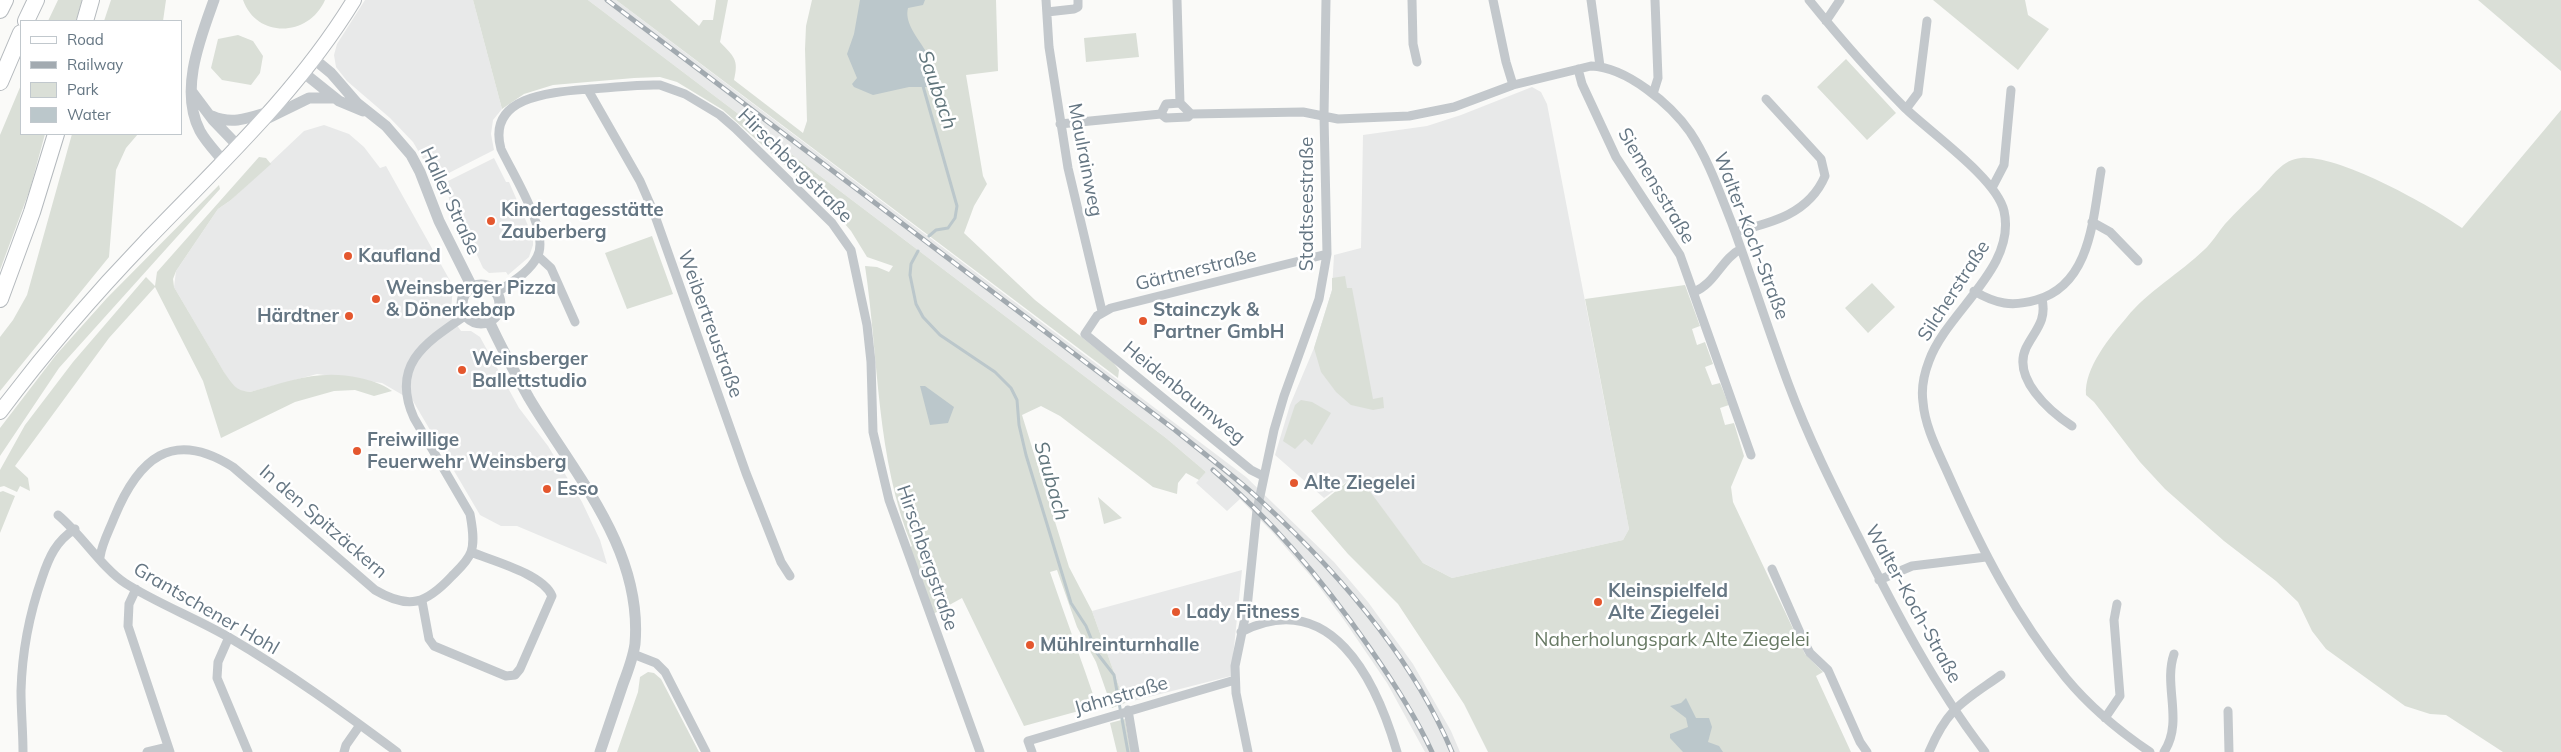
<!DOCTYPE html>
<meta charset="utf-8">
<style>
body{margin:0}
#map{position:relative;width:2561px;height:752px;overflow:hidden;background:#fafaf8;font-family:Mulish,sans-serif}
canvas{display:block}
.legend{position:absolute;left:20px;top:20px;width:162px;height:115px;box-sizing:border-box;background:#fff;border:1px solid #c1c8cd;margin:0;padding:6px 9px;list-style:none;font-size:15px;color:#657683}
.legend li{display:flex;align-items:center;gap:10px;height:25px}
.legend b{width:25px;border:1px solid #c1c8cd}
</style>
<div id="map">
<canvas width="2561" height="752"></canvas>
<ul class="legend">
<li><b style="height:6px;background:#fff"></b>Road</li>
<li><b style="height:6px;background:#a2aab0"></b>Railway</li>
<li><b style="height:14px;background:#dadfd7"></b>Park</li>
<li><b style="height:14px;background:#bbc7cb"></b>Water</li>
</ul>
</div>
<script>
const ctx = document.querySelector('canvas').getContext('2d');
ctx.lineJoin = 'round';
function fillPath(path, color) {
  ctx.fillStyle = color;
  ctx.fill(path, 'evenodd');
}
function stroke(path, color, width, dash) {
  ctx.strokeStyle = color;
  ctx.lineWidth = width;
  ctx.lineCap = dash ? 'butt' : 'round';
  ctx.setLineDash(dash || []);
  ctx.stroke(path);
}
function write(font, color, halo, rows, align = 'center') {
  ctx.font = font + ' Mulish,sans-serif';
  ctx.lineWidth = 5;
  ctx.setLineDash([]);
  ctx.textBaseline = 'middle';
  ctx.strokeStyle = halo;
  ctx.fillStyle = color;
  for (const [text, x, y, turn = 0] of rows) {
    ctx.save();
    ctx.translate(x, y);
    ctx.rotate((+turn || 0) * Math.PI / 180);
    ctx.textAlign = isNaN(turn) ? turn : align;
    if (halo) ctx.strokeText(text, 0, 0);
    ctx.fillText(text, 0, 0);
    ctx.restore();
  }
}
const built = new Path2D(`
 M365,0H473L502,109L493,120L491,134L494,150L439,178L433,176L413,142L390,118L347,81L336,67L334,55L337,44Z
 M588,0H616L1246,477L1334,562L1368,602L1413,664L1451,731L1460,752H1425L1387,683L1344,620L1314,580L1274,534L1240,499L1227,511L1196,483L1206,472L1166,438Z
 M1532,87L1541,92L1547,104L1629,529L1623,540L1452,578L1423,563L1356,475L1324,498L1275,455L1290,405L1314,348L1332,290L1334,255L1361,248L1363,135L1427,126L1461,115Z
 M324,125L349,134L364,147L380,168L386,166L453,286L451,311L454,321L461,331H471L480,337L519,408L548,446L582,502L600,540L607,564L517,526H501L480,515L413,401L382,383L317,374L250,392L240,391L232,386L174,287L176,271L218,209L231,200L304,131Z
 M494,158L506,182H509L533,237V245L529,257L508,275L506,272L489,273L483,268L471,242L462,233L451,210L446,182Z
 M1242,570L1231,676L1125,703L1092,611Z`);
const green = new Path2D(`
 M58,0H82L76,21H48Z
 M111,0H166L163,21H104Z
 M243,0H325C309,37 257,39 243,0Z
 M473,0H588L1166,438L1206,472L1199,480L1186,473L1178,483L1177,494L1153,487L1060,416L1041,406L1022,415L1069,567L1092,611L1125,703L1112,708L1096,662L1077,627L1057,570L1050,572C1065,617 1082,661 1097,706L1024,726L962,598L933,614L909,548L912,546C876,458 879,360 865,266L877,267L889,272L893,266L867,257L851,231L825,201L723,110L677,82L660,77L634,78L553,85L524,94L502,109Z
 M616,0H670L699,26L703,20H713L716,0H728L720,42C734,57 739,59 734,80L803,133L807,121L805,49L806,26L812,0H996L998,71L966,75L983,176L987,184L974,206L964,233L1035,300L1113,362L1119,370L1118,378Z
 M1933,0H2025L2028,15L2049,29L2018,70Z
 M2478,0H2561V71Z
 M1136,33L1139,57L1086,62L1084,38Z
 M238,35L253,41L263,56L260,73L251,85L222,80L211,68L218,39Z
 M1846,59L1896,113L1867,140L1817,87Z
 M21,85V134H45L30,189L0,270V135Z
 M2561,110V752H2503L2446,715L2430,714L2405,706L2326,649L2312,631L2298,602L2276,581L2224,541L2165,489L2140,462L2094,402L2086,395C2084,368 2110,337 2127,317C2146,293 2181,272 2204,250C2212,243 2218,232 2225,224C2236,212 2248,200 2260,189C2271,177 2283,159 2301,158C2340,155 2429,205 2462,228Z
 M72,134H138L126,148L116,170L109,257L0,391V337L13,320L27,295Z
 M259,157L266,158L271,164L231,200L218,209L176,271L173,279L174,287L224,372C232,384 236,391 250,392C291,381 318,369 360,378C372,381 381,383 392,391L374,396L355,390L334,391L295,402L221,438L203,381L155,287L109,338L15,466L28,478L30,491L20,486L17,492L4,486L0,487V470L25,425L73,362L146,277L155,286L157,272Z
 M219,185L220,189L59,368L0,456V428L56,355L107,298Z
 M652,236L673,294L627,309L605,253Z
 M1345,276L1347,288H1352L1373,399L1383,397L1384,408L1373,410L1351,405L1336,392L1321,372L1314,348L1332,290V278Z
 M1872,283L1895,307L1868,333L1845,308Z
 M1685,285L1700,326L1692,329L1697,345L1705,342L1713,364L1705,367L1712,385L1720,383L1729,405L1720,408L1725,425L1734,423L1744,456L1731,487L1733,502L1805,654L1823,672L1816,676L1851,752H1488L1464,704L1398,604L1348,554L1311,511L1357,474L1423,563L1452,578L1623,540L1629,529L1585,299Z
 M1301,400L1312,402L1331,413L1312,445L1305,439L1295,449L1283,441L1295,405Z
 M3,491L15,496L0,533V492Z
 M1098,497L1122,518L1104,524Z
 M648,672L654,673L661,679L699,752H617L638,692L640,677Z
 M1125,719L1131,752H1117L1110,723Z`);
const water = new Path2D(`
 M860,0H925L923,5L908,8C901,34 949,62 932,87H909L873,95L854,87L852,84L857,78L847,54L854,34Z
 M920,386H925L954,407L948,423L930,425Z
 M1686,698L1696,718H1709L1712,727L1708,742L1719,746L1723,752H1683L1670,738V734L1688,727L1686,718L1670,706L1681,703Z`);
const stream = new Path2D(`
 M923,86L957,206L955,218L948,228L936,230L929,236
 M918,251L911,264L910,275L916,304L923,317L940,335L995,372L1011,388L1017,400L1019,425L1026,455L1071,603L1086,626L1097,653L1114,675L1128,752`);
const minor = new Path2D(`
 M1046,0L1049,47L1068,168L1102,311
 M1177,0L1180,103
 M1412,0L1413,44L1417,62
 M1493,0L1506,62L1513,85
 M1591,0L1600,66
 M1809,0C1839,37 1871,74 1905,108C1931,133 1997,179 2004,211C2017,268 1947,311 1929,361C1924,374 1921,388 1923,402C1925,428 1939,453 1949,476C1981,548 2016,617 2066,678C2090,707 2119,731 2150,752
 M1047,12L1074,9L1078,7V0
 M1826,21L1840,0
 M1578,69L1582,84L1616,157L1680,255L1751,455
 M588,90L640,181L654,213L746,473L781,562L790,576
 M1653,94L1658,78L1655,0
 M1180,103L1191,114L1188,117L1166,118L1161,114L1166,104Z
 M1906,109L1918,93L1927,21
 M1191,114L1303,112L1338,119L1409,116L1454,107L1513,85L1591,66C1627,67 1671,105 1690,132C1708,159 1719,191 1731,221C1751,275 1768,329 1788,383C1808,437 1833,487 1859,538C1896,612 1935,687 1985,752
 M1060,124L1161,114
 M1992,188L2004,165L2011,90
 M2092,222L2110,232L2138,261
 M1735,232C1771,223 1809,214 1825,176L1821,159L1766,99
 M538,256L551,268L575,322
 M1974,291C1996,304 2012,307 2036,300C2091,285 2093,218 2101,171
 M1694,292C1715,284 1722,258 1741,249
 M496,293C510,283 529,273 537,257C551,233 512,173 501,149C486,95 554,92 590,89C613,88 636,84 660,85L685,94L720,115L735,128L832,223L851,250L867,325L871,362L873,432L889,500L980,752
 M2042,299C2047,321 2035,330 2026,348C2012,378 2049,411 2072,426
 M1263,476L1251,470L1085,334L1097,316L1111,308L1327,254
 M58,515C81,534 103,569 125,583C158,604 196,618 230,638C288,672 343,712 397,752
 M100,557C102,543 109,531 114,518C138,459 172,428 233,467L375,590C409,610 426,604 452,576C458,570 468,561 471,552C475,541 472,525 470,514L414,418C390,365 425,343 466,315
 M1772,569L1805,644L1810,653L1828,670L1860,742L1867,752
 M1879,580L1912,566L1986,557
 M136,589L129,604L128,626L170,752
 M422,601L429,639L434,646L506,676L515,675L520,669L552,596C543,574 493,561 471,552
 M1247,608L1272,621
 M1241,632C1331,586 1376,680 1397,752
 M229,637L218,662L217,678L248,752
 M633,654L656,663L665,672L706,752
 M1128,710L1135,752
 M2228,711L2229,752
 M2105,718L2120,696L2114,620L2117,604
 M23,752C23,732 21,711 21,691C22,652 29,615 42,578C49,557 56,541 75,529
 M147,752L168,747
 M344,752L346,745L360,725
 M1032,752L1028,741L1235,680
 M1248,752L1236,693L1235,666L1247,608L1257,510L1274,430L1284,396L1319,299L1327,254L1324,116L1326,0
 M1929,752C1948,707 1963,702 2001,675
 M2164,752C2184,721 2163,686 2174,654`);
const tertiary = new Path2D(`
 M214,0C200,39 179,91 200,131C206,142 216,152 224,162
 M314,59L331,73L357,103L386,126L411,155L420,172L439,221L472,287
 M304,73L339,101L363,111
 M192,92L213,120L238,146
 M212,116C232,125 249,118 269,112
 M264,120L309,98H334
 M462 304a19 19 0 1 1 38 0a19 19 0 1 1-38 0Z
 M489,321C501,347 515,373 529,398C574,474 643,549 635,644C633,658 628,671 623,684C615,707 608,729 600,752`);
const primary = new Path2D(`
 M0,412C45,352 93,296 145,242C219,165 298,92 354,0`);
const motorway = new Path2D(`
 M0,10L5,0
 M26,21L36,0
 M85,21L91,0
 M0,82L21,33
 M0,299L32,212L56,134`);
const rail = new Path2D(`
 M607,0L1175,430C1203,453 1233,475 1260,500C1336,570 1412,656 1452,752
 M1213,470C1274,522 1324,582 1369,647C1392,680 1415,715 1432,752`);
const markers = [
 [491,221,5,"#e4572e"],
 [348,256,5,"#e4572e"],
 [376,299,5,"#e4572e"],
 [349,316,5,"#e4572e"],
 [1143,321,5,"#e4572e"],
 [462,370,5,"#e4572e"],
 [357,451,5,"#e4572e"],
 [1294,483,5,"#e4572e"],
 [547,489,5,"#e4572e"],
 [1598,602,5,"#e4572e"],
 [1176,612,5,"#e4572e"],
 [1030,645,5,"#e4572e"]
];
const streetNames = [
 ["Maulrainweg",1085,160,79],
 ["Hirschbergstraße",795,166,45],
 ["Siemensstraße",1656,186,59],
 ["Haller Straße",450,201,65],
 ["Stadtseestraße",1307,204,-90],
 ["Walter-Koch-Straße",1751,236,69],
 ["Gärtnerstraße",1196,270,-14],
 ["Silcherstraße",1954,291,-57],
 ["Weibertreustraße",710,324,70],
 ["Heidenbaumweg",1184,393,39],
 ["In den Spitzäckern",323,522,41],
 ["Hirschbergstraße",927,558,71],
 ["Walter-Koch-Straße",1913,604,61],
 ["Grantschener Hohl",206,609,30],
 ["Jahnstraße",1121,696,-16]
];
const poiNames = [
 ["Kindertagesstätte",501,210],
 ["Zauberberg",501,232],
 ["Kaufland",358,256],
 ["Weinsberger Pizza",386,288],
 ["& Dönerkebap",386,310],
 ["Stainczyk &",1153,310],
 ["Partner GmbH",1153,332],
 ["Härdtner",339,316,"right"],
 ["Weinsberger",472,359],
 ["Ballettstudio",472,381],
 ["Freiwillige",367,440],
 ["Feuerwehr Weinsberg",367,462],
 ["Alte Ziegelei",1304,483],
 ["Esso",557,489],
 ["Kleinspielfeld",1608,591],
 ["Alte Ziegelei",1608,613],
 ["Lady Fitness",1186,612],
 ["Mühlreinturnhalle",1040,645]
];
const parkNames = [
 ["Naherholungspark Alte Ziegelei",1672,640]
];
const waterNames = [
 ["Saubach",937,90,71],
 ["Saubach",1051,481,74]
];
fillPath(built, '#e8e9e9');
fillPath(green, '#dadfd7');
fillPath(water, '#bbc7cb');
stroke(stream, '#bbc7cb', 3);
stroke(primary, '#b5babe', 16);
stroke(motorway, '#b4b9bd', 18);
stroke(minor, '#c3c8cc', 9);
stroke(tertiary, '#c3c8cc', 11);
stroke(primary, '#fff', 14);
stroke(motorway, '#fff', 16);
stroke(rail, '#a2aab0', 5);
stroke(rail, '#fff', 3, [9]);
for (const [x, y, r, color] of markers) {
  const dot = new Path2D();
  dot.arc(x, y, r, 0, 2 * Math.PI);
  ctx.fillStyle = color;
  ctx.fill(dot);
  stroke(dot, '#fff', 2);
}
write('19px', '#657683', '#fff', streetNames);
write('bold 19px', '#657683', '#fff', poiNames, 'left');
write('19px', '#687a64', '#fff', parkNames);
write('italic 20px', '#60757c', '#fff', waterNames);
</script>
